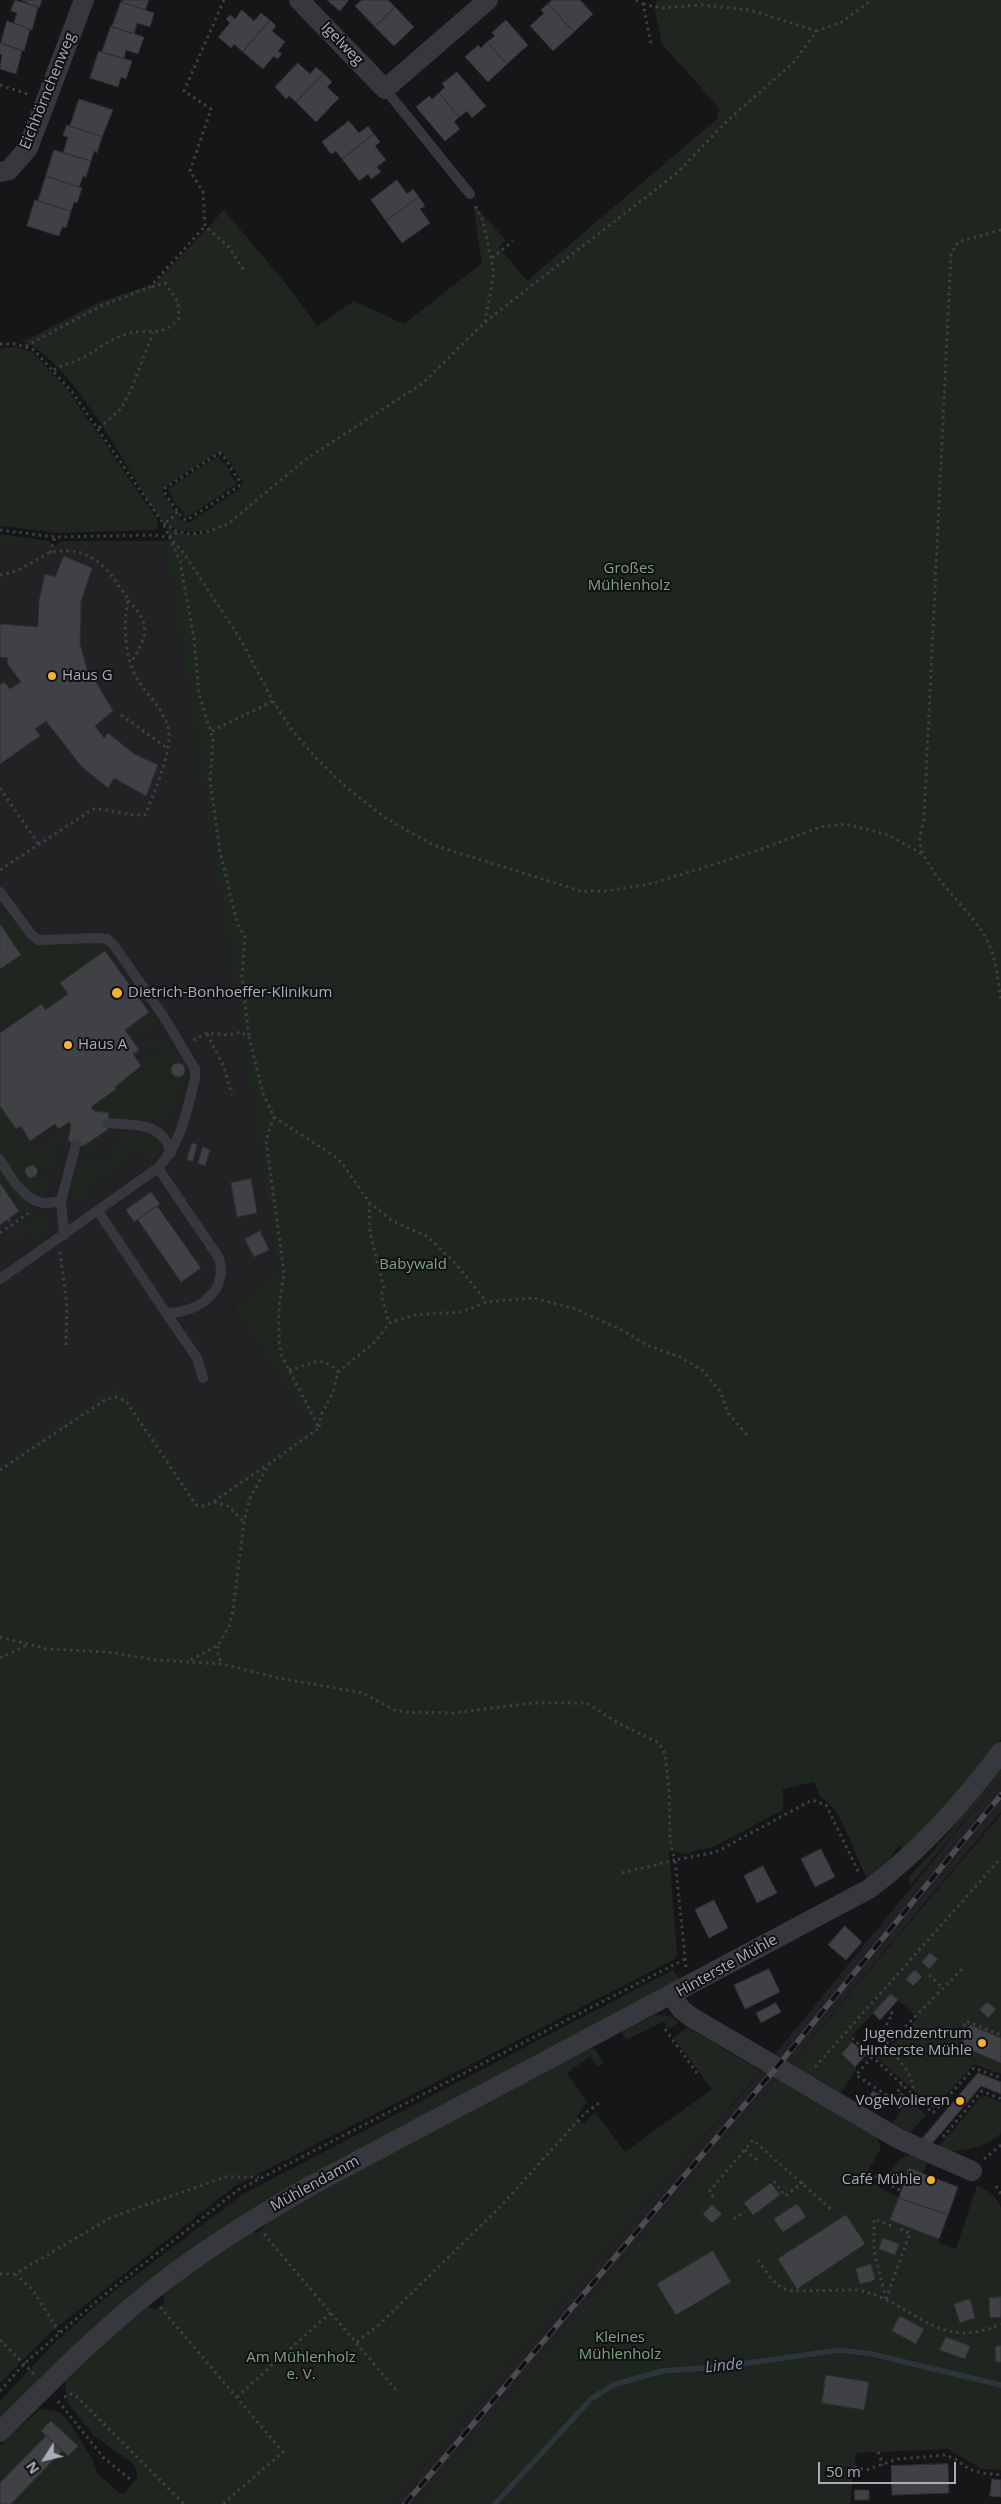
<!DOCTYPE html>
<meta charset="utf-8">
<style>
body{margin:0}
#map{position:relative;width:1001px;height:2504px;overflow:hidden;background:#161618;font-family:"Open Sans",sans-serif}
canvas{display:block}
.north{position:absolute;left:20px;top:2434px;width:50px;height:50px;-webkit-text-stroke:4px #111113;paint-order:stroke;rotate:235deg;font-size:14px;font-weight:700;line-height:20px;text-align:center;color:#a8adb8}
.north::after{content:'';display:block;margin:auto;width:18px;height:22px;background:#a8adb8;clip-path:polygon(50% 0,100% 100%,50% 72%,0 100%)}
.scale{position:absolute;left:818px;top:2462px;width:138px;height:22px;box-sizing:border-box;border:2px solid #a8adb8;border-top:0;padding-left:6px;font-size:15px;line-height:18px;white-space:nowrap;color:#a8adb8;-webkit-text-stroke:4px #111113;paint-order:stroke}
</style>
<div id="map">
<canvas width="1001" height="2504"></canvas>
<div class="north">N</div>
<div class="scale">50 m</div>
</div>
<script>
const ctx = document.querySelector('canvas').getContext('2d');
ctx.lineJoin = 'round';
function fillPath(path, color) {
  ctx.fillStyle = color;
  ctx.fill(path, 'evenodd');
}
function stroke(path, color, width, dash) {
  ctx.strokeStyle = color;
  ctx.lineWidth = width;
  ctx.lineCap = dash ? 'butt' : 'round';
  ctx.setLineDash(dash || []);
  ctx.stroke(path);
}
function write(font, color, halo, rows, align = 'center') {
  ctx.font = font + ' "Open Sans",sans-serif';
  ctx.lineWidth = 4;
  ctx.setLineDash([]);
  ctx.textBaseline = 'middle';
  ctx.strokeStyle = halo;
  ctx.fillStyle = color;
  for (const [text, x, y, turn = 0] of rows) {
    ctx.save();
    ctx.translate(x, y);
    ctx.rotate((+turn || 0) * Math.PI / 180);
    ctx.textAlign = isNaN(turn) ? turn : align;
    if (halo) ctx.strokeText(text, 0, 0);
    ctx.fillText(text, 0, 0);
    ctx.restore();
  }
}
const built = new Path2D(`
 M0,545L165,548L278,1272L232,1307L314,1426L202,1502L120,1383L0,1463Z
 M1001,1777V1812L769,2089L416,2504H391L649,2200L755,2079Z`);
const green = new Path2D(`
 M656,0H1001V1739L963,1790L901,1850L900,1845L881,1869L868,1879C854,1857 843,1808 820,1797L814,1782L783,1789V1810L713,1847L684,1854L669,1850L677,1954L673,1960L235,2186L51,2332L0,2383V1463L120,1382L202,1502L313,1426L232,1307L278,1272L165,548L55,547L61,541H170L167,527C184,537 197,536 215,530C199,530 184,535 170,526C154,516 143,492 134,477C111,439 62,354 20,340L28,339L97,303L149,285L150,289L224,210L288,286L317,326L354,301L404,324L482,263L473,204L506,240L499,247L527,281L717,119L719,108L662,44L655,10ZM219,451L223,453L243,482L241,488L188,523L181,520L163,493V488Z
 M15,347L32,352L67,389L157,519L158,528L154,530L59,533L0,526V348Z
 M218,456L231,472L230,473L237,484L186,518L179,506L177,507L168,489Z
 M0,534L49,541L51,544L50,546L0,545Z
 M0,908L26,943L32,946H103L87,957L90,962L61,982L68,994L45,1010L41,1005L5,1029L0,1022V969L21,955L0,924Z
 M107,949L158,1023L132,1040L125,1030L149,1012L106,951L90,959Z
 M159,1037L170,1040L174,1046L146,1049L144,1046Z
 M178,1051L185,1067L180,1062L174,1063L171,1067V1073L176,1077H181L185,1069L186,1077L166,1124L109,1115V1113L94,1111L91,1107L116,1090L115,1087L130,1076L129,1074L145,1063L142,1059L150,1053Z
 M0,1106L31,1151L71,1125L68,1141L60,1139L52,1170L46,1169L45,1173L33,1166L26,1168L25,1173L30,1178L33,1177L40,1182L47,1177L50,1178L45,1198L22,1213L0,1183Z
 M107,1130L119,1131L81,1155L83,1146Z
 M123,1131L150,1135L159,1144L158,1154L150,1161L141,1149L86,1188L94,1199L81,1203L76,1200L71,1190L79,1160L89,1153L97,1165L112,1155L110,1151L121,1143L116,1137Z
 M40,1210H43C46,1223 47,1235 36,1245L28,1233L15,1242L24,1254L22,1256L6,1233L17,1226L20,1228L34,1218L33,1215Z
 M1001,1764V1777L910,1886L909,1877L942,1841Z
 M1001,1814V2074L974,2064L934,2109L875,2056L895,2042L918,2018L891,1994L849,2039L852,2042L842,2054L857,2069L841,2093L816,2078L802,2077L787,2068Z
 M673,1970L679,1979L307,2178L0,2422V2401L56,2341L104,2299L243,2194Z
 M655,2015L669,2016L679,2022L669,2029L663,2022L626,2040L621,2032Z
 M687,2027L761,2071L649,2200L391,2504H11L62,2451L68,2456L78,2446L51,2421L41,2431L46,2436L0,2483V2446L40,2409L59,2412L69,2422L92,2458L98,2474L121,2494L125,2493L137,2478V2471L132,2463L94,2436L67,2402L65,2382L145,2305L156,2310L165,2302L162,2292L251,2230L256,2233L265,2227L263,2222L591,2047L596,2050L603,2062L598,2067L590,2056L567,2073L587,2102L577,2116L584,2124L595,2112L625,2152L712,2089L674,2038Z
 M777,2079L876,2135L881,2148L864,2178L899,2198L890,2220L939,2239L938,2242L956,2249L977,2185C989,2191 996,2195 1001,2208V2470L982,2469L948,2449L856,2453L850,2504H416ZM827,2375L869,2382L864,2410L822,2403Z
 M983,2095L1001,2102V2133C987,2147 968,2150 949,2152L939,2146Z
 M909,2099L926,2115L910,2133L892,2123Z
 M912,2154L960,2176L927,2163L923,2173L909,2169L903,2186L886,2175L901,2158Z`);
const stream = new Path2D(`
 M495,2504L591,2399L613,2385L662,2371L720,2367L840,2350L872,2354L1001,2385`);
const building = new Path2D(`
 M15,0L38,7L32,30L14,23L17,13L11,11Z
 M22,0H42L39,8Z
 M123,0H149L145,10L122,2Z
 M327,0H349L340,11Z
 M362,0H388L395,7L375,27L355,6Z
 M552,0H580L593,14L574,32L548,4Z
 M121,2L154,13L150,27L137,23L134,34L112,27Z
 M548,4L574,32L553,51L530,26L544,13L541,10Z
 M395,7L414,27L394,46L375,27Z
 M242,10L254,21L261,13L270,20L243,52L234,44L231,48L218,37L230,23L226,19L230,15L235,19Z
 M270,20L276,26L272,31L285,42L278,51L282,54L277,59L274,56L263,69L243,52Z
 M506,20L528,45L507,64L487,42L495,36L492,33Z
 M7,21L30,29L24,51L1,43Z
 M111,26L144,37L138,54L126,50L124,59L102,52Z
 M487,42L507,64L488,82L465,57L478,45L481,48Z
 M0,43L22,51L16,74L0,69L2,55L0,54Z
 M99,51L132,61L126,79L121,77L118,87L90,78Z
 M298,63L310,74L316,67L324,74L296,102L289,96L286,99L275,87Z
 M457,72L486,106L472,118L467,111L459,117L439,93L445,87L442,84Z
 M324,74L332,82L327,87L339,98L316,122L296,102Z
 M439,93L459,117L454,122L460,129L445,141L416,107L429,96L432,99Z
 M79,99L113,110L102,137L70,126Z
 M349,121L359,133L368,126L374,134L342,159L336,151L331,154L322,142Z
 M67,125L102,137L97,153L94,151L91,161L63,153L68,137L63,136Z
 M374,134L380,142L375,146L386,160L377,167L381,172L371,179L368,174L359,181L342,159Z
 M54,150L91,161L86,177L83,176L79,187L46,176Z
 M46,176L82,188L77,203L74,202L71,211L38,201Z
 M397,180L407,194L413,189L419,197L386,221L371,200Z
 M419,197L425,206L420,209L430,223L402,243L386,221Z
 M35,200L71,211L66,228L62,227L59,236L27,226Z
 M64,556L92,568L81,601L80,644L89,676L92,675L113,711L95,726L104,738L108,733L134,754L158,765L146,796L114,778L108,788L82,767L46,721L35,729L40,736L0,764V685L4,682L10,689L21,682L7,663L8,658L0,657V624L38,627L39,601L45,574L55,577Z
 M0,924L21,955L0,969Z
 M105,951L149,1012L125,1030L139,1050L133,1054L141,1066L115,1087L116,1089L91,1107L94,1111L109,1113L107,1130L83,1146L68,1141L71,1125L69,1122L58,1129L55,1124L30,1141L21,1126L16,1129L0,1106V1033L42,1004L45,1010L68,994L60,983Z
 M171 1070a7 7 0 1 1 14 0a7 7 0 1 1-14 0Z
 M192,1143L197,1145L193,1161L187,1160Z
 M203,1147L210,1150L205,1166L198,1163Z
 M33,1165L38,1170L36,1176L30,1178L25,1173L26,1168Z
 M251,1179L257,1213L237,1217L231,1183Z
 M0,1183L19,1211L0,1225Z
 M151,1192L160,1204L134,1222L126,1210Z
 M157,1206L201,1268L181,1282L138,1220Z
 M260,1231L269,1250L254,1257L245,1239Z
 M821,1849L835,1877L815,1887L801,1859Z
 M763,1866L777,1893L757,1903L744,1876Z
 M714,1900L728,1928L709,1938L695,1910Z
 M845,1926L862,1942L846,1960L828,1945Z
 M930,1953L938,1959L929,1969L922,1962Z
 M769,1969L780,1992L745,2009L734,1985Z
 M915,1970L922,1977L913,1986L906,1979Z
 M891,1994L898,2000L880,2020L873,2013Z
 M987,2002L996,2009L988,2018L980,2010Z
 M776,2003L781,2012L761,2023L756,2013Z
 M970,2025L1001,2038V2063L961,2046Z
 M852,2042L866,2055L855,2067L842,2054Z
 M978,2073L1001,2082V2094L981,2086L930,2146L922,2139Z
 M873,2091L888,2100L882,2109L867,2100Z
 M901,2093L909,2099L900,2109L893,2103Z
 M909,2168L958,2187L948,2215L899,2198Z
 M771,2183L780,2195L753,2215L744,2203Z
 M899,2198L948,2215L939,2239L890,2220Z
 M797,2204L806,2217L783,2232L774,2219Z
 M712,2205L722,2214L712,2223L703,2214Z
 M846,2215L865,2244L797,2289L778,2259Z
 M883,2238L899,2244L895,2255L879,2249Z
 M713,2251L731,2282L676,2315L657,2284Z
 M871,2264L875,2280L860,2284L856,2269Z
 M1001,2297V2317L990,2318L989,2298Z
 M970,2299L975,2318L960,2323L954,2304Z
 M900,2316L924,2329L916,2344L892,2331Z
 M946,2337L970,2346L965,2359L940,2350Z
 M1001,2346V2362H996L995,2347Z
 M826,2375L869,2382L864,2410L822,2403Z
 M51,2421L78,2446L68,2456L41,2431Z
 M46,2436L62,2451L11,2504H0V2483Z
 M948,2464L949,2493L892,2495L891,2466Z
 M992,2479L1001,2480V2497L990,2496Z
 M855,2490H869V2500H855Z`);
const path = new Path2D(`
 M224,0L184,91L211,109L190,171L203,192L205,226L229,247L244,271
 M636,0L643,4L651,43
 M643,4L661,8L701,5L750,10L817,31
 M0,85L30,95
 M1001,230L958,242L951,254L924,818C923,825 920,833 920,840C918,867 975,913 988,942C997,961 998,981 1001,1002
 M492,258L513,241
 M485,322L677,173L727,121L793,63L817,31L842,22L871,0
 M0,344H15L34,350L72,392L163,523L180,561L194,639L199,694L213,739L210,781L220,851L237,923L245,937L242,976L249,1037
 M26,346L101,306L150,287L205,226
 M54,370C62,364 69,364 78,360C96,352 111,337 130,333C151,328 162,338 179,318L178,302L165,283L150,287
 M99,428L121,409L131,390L153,333
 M219,453L222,454L240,482L239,486L187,520L183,519L164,492L165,488Z
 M0,530L55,537L153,535L169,537L183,552L241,640L273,701L292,730L315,757L347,788L387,819L433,845L581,891H608L654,883L756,851L820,827L846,824L889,835L922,854
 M177,531L163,523L170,520L178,511
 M169,537L178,532L192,534L210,531L228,524L306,459L423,383L485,322L494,273L483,221L475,205
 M50,553L55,537
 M0,575C19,573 32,561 49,553C55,551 62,551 68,551C99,552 113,577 128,599C123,626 124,661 141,685C152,700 167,713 169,734C170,757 154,793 145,815C127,816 111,809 93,809L0,870
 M128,600C151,624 148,635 132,661
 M121,715L167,748
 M212,731L273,701
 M0,788L39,845
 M207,1034L223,1065L232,1095
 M274,1117L333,1155L342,1163L369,1202L391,1220L428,1237L455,1263L487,1302
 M369,1203L370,1233L384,1288L381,1295L389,1323
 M8,1219L12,1225
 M0,1233L30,1212
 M60,1252L67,1307L66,1345
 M289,1370C312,1365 320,1353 338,1372
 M319,1427L321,1415L333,1393L338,1372L376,1341L389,1323L414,1315L461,1312L487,1302L534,1298L575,1309L624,1331L646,1345L680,1357L702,1370L720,1391L728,1413L747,1435
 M0,1470L105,1400L115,1397L126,1401L196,1505L204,1506L213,1502L267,1465
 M214,1502L228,1506L244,1522
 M0,1637L47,1649L107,1652L157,1660L222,1664L278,1678L363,1693L394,1710L406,1712L453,1713L533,1703H587L618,1723L659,1743L665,1754L669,1788L670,1840L675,1860L618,1874
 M218,1646V1654L222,1664
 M0,1658L27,1645
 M191,1660L218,1645L229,1627L233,1610L244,1522L250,1498L269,1464L319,1428L281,1354L279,1340V1306L284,1273L266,1140L274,1117L263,1094L249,1037L241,1032L227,1035L207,1033L192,1041
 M686,1967L675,1860L716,1852L812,1800L826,1805L859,1873
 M929,1975L943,1988
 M891,2012L893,2014C866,2047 917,2061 913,2094
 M665,2029L697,2073
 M852,2038L933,2113L974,2068L1001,2078
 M959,2038L966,2021L1001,2035
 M870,2055L893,2039L964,1967
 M872,2057L856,2075L892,2099
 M815,2067L1001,1858
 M890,2102L902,2085
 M943,2137L982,2091L1001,2099
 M745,2150L759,2162
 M984,2159L1001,2145
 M875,2176L901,2191
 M774,2181L785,2196L803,2182
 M996,2186L1001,2194
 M713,2197L709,2192L753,2140L833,2211
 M734,2219L745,2211
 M264,2234L396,2390
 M758,2260C768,2274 774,2287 792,2291L858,2290C915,2302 936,2353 1001,2324
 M0,2274H15L112,2217L225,2177H259
 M15,2274L32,2289L60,2333
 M886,2299L874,2251V2219L894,2227
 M886,2299L910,2233L900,2229
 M160,2307L283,2452L223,2504
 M0,2340L34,2374
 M357,2342L381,2323L499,2208L584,2114L599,2103
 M0,2391L25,2363L104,2295L238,2190L685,1959
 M64,2397L71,2394L76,2396L184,2504
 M237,2397L331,2312
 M58,2401L104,2458L130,2479
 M878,2452L883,2465
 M854,2467L866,2470L898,2459L946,2455L957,2460L969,2469L982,2473L1001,2475`);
const service = new Path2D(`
 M385,89L470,194
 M0,892L31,934L38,940L98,938L107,939L113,944L164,1017L195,1069V1079C186,1113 182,1141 158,1168L0,1279
 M108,1123C136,1126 162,1121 171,1153
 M0,1159C8,1174 25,1202 45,1203C50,1203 56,1202 61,1201
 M98,1211L166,1313C197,1313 229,1292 219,1258L158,1168
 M64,1235L61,1201L76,1144
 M166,1313L197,1358L203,1378`);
const minor = new Path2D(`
 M299,0L385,89L488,0
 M0,172L9,170L28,148L84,0
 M671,1995L682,2010L691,2017L899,2139L972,2171
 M0,2432C48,2384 97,2334 150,2292C201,2251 256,2217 312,2185L869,1889C921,1850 962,1804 1001,1752`);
const rail = new Path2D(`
 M405,2504L776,2068L1001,1795`);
const markers = [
 [52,676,5,"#f2b134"],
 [117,993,6,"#f2b134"],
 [68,1045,5,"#f2b134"],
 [982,2043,5,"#f2b134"],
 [960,2101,5,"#f2b134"],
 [931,2180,5,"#f2b134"]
];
const streetNames = [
 ["Igelweg",342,44,46],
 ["Eichhörnchenweg",48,91,-68],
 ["Hinterste Mühle",727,1966,-29],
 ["Mühlendamm",315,2184,-29]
];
const parkNames = [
 ["Großes",629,569],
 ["Mühlenholz",629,586],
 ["Babywald",413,1265],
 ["Kleines",620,2338],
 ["Mühlenholz",620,2355],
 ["Am Mühlenholz",301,2358],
 ["e. V.",301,2375]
];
const poiNames = [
 ["Haus G",62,676],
 ["Dietrich-Bonhoeffer-Klinikum",128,993],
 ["Haus A",78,1045],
 ["Jugendzentrum",972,2034,"right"],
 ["Hinterste Mühle",972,2051,"right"],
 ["Vogelvolieren",950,2101,"right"],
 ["Café Mühle",921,2180,"right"]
];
const waterNames = [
 ["Linde",724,2366,-6]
];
fillPath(built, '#222225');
fillPath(green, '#1e261f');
stroke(stream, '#2c353c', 5.5);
fillPath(building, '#404145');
stroke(building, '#303034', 1);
stroke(path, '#3d3f44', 3, [2.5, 4]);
stroke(service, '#37383d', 10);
stroke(minor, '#37383d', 20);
stroke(rail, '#4a4c52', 5.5);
stroke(rail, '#111113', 4, [11]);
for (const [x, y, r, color] of markers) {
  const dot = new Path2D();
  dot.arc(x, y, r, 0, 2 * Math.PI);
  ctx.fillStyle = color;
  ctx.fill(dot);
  stroke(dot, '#111113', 2);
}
write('15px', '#a8adb8', '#111113', streetNames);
write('15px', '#7fa381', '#111113', parkNames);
write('15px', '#a8adb8', '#111113', poiNames, 'left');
write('italic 16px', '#7f9bb3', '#111113', waterNames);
</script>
